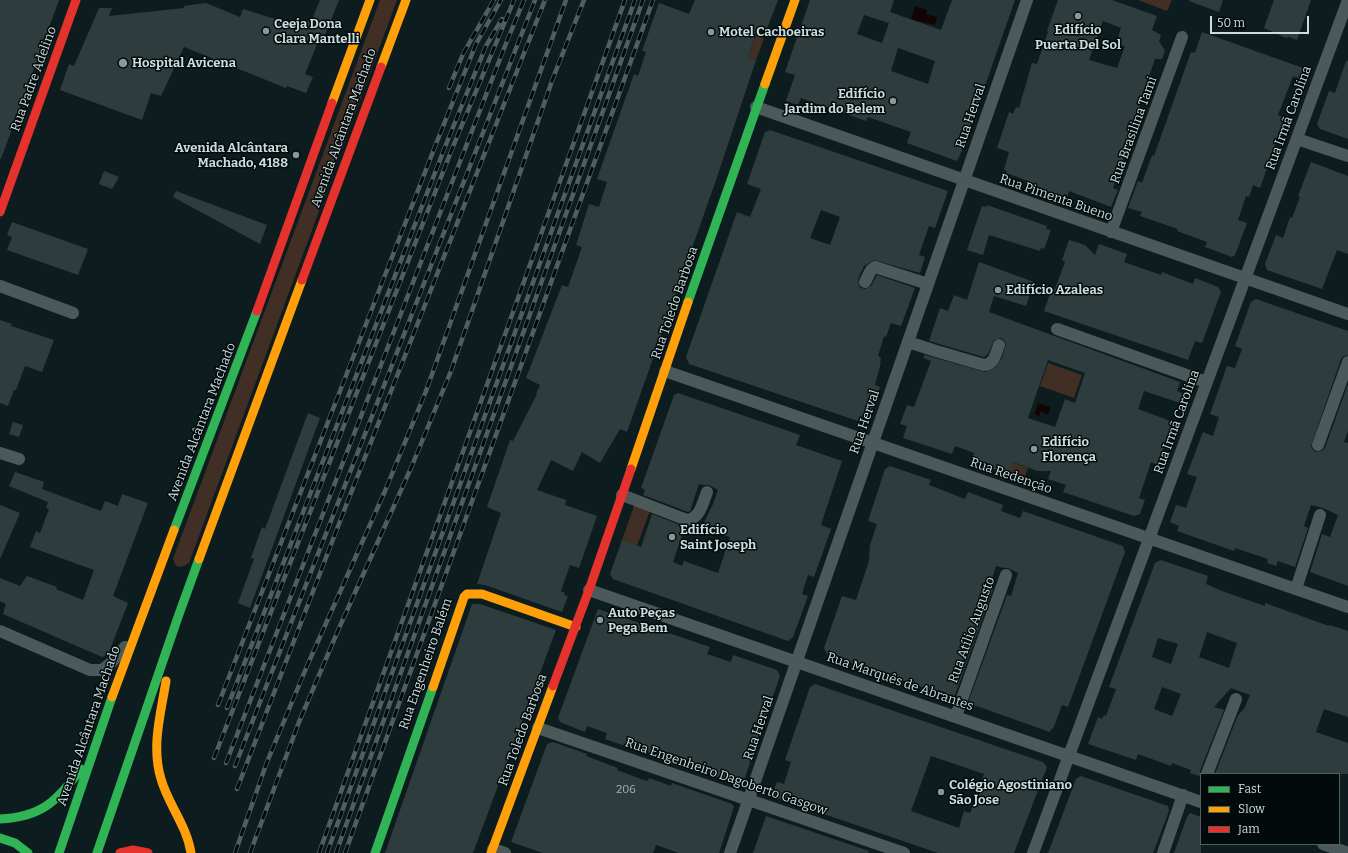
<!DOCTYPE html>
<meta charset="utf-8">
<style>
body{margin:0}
#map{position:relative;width:1348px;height:853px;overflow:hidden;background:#0d1d1f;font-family:Bitter,serif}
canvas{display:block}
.legend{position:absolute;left:1200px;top:773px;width:140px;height:72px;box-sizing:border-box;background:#020a0b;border:1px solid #535e5f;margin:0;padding:5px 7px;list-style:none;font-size:12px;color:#ccdcdd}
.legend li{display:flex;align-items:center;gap:8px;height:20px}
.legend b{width:20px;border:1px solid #535e5f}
.scale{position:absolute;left:1210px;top:16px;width:99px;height:18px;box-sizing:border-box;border:2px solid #ccdcdd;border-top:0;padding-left:5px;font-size:12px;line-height:14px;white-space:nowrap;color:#ccdcdd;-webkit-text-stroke:3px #020a0b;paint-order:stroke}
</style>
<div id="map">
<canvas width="1348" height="853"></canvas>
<ul class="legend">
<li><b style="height:5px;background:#30b455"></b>Fast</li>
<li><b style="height:5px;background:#ff9f0a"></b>Slow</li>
<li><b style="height:5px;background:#e5322d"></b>Jam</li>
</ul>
<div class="scale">50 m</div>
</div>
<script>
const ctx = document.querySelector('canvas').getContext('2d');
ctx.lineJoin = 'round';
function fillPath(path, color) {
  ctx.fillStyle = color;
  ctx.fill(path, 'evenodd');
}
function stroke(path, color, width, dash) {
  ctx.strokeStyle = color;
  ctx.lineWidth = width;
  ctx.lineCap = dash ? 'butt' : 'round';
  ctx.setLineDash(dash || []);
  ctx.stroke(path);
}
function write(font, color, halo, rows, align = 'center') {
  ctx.font = font + ' Bitter,serif';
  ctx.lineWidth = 3;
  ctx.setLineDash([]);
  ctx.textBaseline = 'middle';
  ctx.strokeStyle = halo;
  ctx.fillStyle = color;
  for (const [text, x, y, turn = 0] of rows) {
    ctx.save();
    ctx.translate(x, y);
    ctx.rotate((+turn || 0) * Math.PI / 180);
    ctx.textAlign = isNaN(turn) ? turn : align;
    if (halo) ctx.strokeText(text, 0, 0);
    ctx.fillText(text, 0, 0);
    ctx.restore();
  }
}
const green = new Path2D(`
 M380,0H397L189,563L182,567L176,566L173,559Z
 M1138,0H1172L1167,11Z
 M756,35L764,38L756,60L748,57Z
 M1048,363L1082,375L1074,398L1040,386Z
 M1012,462L1028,468L1024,479L1008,474Z
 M635,503L651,508L637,546L622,540Z`);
const water = new Path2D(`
 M915,6L927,10L926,14L937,17L935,25L911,19Z
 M1038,403L1050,407V409L1048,414H1046L1041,411L1039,416L1036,415L1035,413Z`);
const building = new Path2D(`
 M0,0H59L1,159L0,158Z
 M320,0H339L325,35L321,34L305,74L313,77L306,93L287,86L286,88L184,47L161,96L151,93L142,120L60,90L69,64L74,66L99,8H112L109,16L184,8V6L206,3L240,17L243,9L291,24L292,21L300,24L302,19L311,22Z
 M695,0H778L766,31L758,28L748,57L756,60L715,183L627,432L620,429L600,463L582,452L573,471L551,460L537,490L566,500L565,505L597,516L579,568L570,565L561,591L565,593L564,595L568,596L562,612L485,585L477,584L501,513L487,507L510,440L513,441L537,394H536L540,385L526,378L562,285L568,287L582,247L576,245L589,204L599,207L607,182L597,179L634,74L638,76L646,52L642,51L659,3L689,14Z
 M810,0H894L890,12L941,30L952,0H1015L964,146L957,161L907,143L911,132L868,117L866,121L801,98L798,105L786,101L795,75L785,72ZM864,15L889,23L882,43L857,34ZM898,48L935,61L928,84L891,71Z
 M1058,0H1112L1157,16L1152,30L1161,35L1159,41L1165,51L1162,59H1155L1143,94L1140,103H1141L1127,146L1132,148L1128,158L1124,157L1113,188L1118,190L1111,207L1069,191L1067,198L1025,183L1026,180L1006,173L1007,171L1004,170L1009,152L997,148L1009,112L1013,114L1016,107L1019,108L1032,63L1037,64L1048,32L1047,31ZM1103,21L1121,28L1118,37L1121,38L1119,45L1125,46L1117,68L1089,60Z
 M1190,0H1223L1219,12L1189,1Z
 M1274,0H1311L1297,40L1289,37L1286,38L1264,28Z
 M1202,32L1303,68L1300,79L1293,76L1278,115L1285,118L1260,188L1253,185L1249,197L1246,196L1238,220L1247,223L1235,255L1232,257L1205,247L1207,242L1177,231L1178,229L1140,216L1142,212L1128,208L1138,181L1142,183L1152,155L1154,156L1191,52L1195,53Z
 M1346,61H1348V139L1320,129L1317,124L1329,91L1335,93Z
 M770,130L948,191L935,228L929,226L919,255L925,257L920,273L874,260L864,266L858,279L859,286L861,288L865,289L871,286L877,275L915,288L901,326L891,323L886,337L884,336L878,356L881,358L880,362H881L875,385L880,387L869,420L864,423L689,364L686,357L737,212L750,217L761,189L747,184L765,132ZM821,210L840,217L830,245L810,238Z
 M1311,162L1348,176V254L1337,250L1322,289L1267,270L1265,264L1276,235L1283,238L1290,217L1292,218L1300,197L1298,196Z
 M104,171L119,177L112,189L99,184Z
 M176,191L267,225L260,244L173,197Z
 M987,205L1047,226L1046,229L1051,230L1044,249L1041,248L1040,251L989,235L983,255L967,250L982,206L987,207Z
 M12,222L88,249L78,275L7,250L12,237L7,235Z
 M1069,240L1085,245L1095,255L1099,244L1127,254L1124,262L1161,275L1162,272L1193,284L1195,278L1218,287L1221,292L1202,343L1195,341L1188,360L1044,311L1052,288L1055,289L1056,286L1065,262L1062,260Z
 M979,262L1034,282L1026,306L994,296L989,312L1180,382L1177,391L1184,394L1180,403L1144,391L1138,409L1173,422L1158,465L1151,462L1139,498L1145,500L1140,514L1134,516L1063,492L1066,485L1048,479L1051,471H1037L1013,462L1008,474L971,461L974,453L955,446L952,454L903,438L907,426L900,424L907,405L914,407L931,361L923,358L925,355L985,372L995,368L1002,358L1006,344L1004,340L1001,338L994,340L988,354L984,357L929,341L940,308L948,311L954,295L967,300ZM1048,360L1085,373L1075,403L1065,399L1055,427L1028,418Z
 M1256,299L1348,331V355L1344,356L1341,359L1311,446L1313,450L1316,452L1322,451L1325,448L1348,384V431L1344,442L1348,443V586L1310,572L1322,534L1330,537L1338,515L1323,508L1311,505L1304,526L1308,528L1295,567L1278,561L1276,566L1267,563L1268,559L1235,548L1234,551L1177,531L1179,526L1170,522L1176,505L1186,508L1197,477L1187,474L1203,432L1213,436L1219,417L1210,414L1227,366L1235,368L1242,349L1235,346L1251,302Z
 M0,320L12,324L11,326L54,340L42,372L25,366L16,390H14L8,406L0,403Z
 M678,393L800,435L796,445L842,461L821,525L831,529L814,577L808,575L802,594L808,596L793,637L788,641L613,579L610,574L622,540L641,547L652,514L685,527L673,562L682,566L684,561L718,573L730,537L702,527L713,504L718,490L709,485H704L699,484L690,511L688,512L643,495L645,490L641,488L674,395Z
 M308,413L320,418L250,608L238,603L254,559L251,558L262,527L265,529Z
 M13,422L23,425L19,437L9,434Z
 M890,466L931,480L929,485L965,499L968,492L1003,505L1001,511L1020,518L1023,511L1123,546L1125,552L1068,707L1062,705L1053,729L1052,728L1050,732L968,703L1007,595L1011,596L1018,573L1008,568H1004L996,566L989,588L993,589L954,698L827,654L824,648L842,596L856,600L869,561L870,545L877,524L868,521L885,469Z
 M15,472L44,482L42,489L101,511L105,501L118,506L122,494L148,503L113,596L128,603L108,655L102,657L3,614L6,604L0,601V578L20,586L27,576L57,587L56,589L83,600L94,570L30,547L36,531L40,533L49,509L46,508L48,502L9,486Z
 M0,505L20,513L0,559Z
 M1161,560L1208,576L1206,584L1222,591L1265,606V603L1329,626V625L1336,627L1348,631V717L1324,709L1316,732L1348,743V774H1215L1238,715L1244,709L1250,695L1231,688L1214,707L1224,710L1200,771V776L1190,773L1191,770L1172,763L1171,766L1138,754L1136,760L1088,744L1098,717L1102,719L1104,715L1106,716L1116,689L1109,687L1155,563ZM1207,632L1237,643L1229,668L1199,657ZM1158,638L1178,644L1171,664L1152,657ZM1162,687L1181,694L1172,716L1154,709Z
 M472,604H480L556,630L473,853H385Z
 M598,609L710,647L707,654L731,662L733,655L777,670L780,676L742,786L687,767L689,760L660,750L657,757L605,739L607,733L587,726L585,732L560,722L558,718L559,715Z
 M815,684L1043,762L1047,767L1014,853H938L777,798L774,792L775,787L777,782L784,784L791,762L785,760L810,687ZM931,756L984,774L970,813L964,811L959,828L911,811Z
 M553,742L587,754L586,756L618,768L617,770L641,779L648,781L649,778L671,786L672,783L732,804L734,807L719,853H679L656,845L653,853H543L511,842L547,744Z
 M1081,776L1168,806L1169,811L1153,853H1048L1076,779Z
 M1190,813L1201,817V853H1174L1187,817Z
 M766,816L869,851L868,853H753Z`);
const street = new Path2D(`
 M756,107L1348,314
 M1297,139L1348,156
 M1111,232L1182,37
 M865,282L871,270L875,267L928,284
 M0,286L73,313
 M1057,329L1206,382
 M908,342L936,351L984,365C994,365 996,353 999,345
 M665,371L1348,607
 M1318,445L1348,362
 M0,453L19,459
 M622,495L687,520C700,519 703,502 707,492
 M1296,589L1320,515
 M589,590L1201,802
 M0,631L90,670H102L111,663L125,647
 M956,716L1006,575
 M538,728L904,853
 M1207,774L1236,699
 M1323,844L1348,853
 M493,849L505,853
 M730,853L1027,0
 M1033,853L1348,0
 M1163,853L1183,795`);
const fast = new Path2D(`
 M688,302L765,84
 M174,530L257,311
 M0,819C42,817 57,801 81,769
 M0,838L15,843L28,853
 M59,853L112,697
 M97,853L178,617L199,559
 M375,853L433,687`);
const slow = new Path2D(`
 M381,67L406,0
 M765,84L795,0
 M332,103L370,0
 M631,469L688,302
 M199,559L302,280
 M166,681C161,713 151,746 161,779C168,804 187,826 191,853
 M433,687L464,597L467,594H482L576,627
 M112,697L174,530
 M491,853L553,686`);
const jam = new Path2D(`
 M0,212L76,0
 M302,280L381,67
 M257,311L332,103
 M553,686L589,590L631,469
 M120,853L133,850L148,853`);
const rail = new Path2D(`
 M449,88L463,54L494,0
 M218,705L436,144L476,44L501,0
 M227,708L445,147L486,46L502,19
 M214,758L452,149L514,0
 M226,763L507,41L524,0
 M235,766L535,0
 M237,789L347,503L545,0
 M235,853L267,762L307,666L385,491L426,391L566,0
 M250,853L299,722L340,626L411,468L451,371L553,78L584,0
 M319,853L625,0
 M327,853L635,0
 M336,853L643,0
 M345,853L653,0`);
const markers = [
 [1078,16,4,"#89999a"],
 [266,31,4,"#89999a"],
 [711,32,4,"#89999a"],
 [123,63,5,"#89999a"],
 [893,101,4,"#89999a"],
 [296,155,4,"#89999a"],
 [998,290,4,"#89999a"],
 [1034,449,4,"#89999a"],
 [672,537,4,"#89999a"],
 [600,620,4,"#89999a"],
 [941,792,4,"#89999a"]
];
const numberNames = [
 ["206",626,790]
];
const poiNames = [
 ["Ceeja Dona",274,24],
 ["Clara Mantelli",274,39],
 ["Edifício",1078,30,"center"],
 ["Puerta Del Sol",1078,45,"center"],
 ["Motel Cachoeiras",719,32],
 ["Hospital Avicena",132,63],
 ["Edifício",885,94,"right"],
 ["Jardim do Belem",885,109,"right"],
 ["Avenida Alcântara",288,148,"right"],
 ["Machado, 4188",288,163,"right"],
 ["Edifício Azaleas",1006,290],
 ["Edifício",1042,442],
 ["Florença",1042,457],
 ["Edifício",680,530],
 ["Saint Joseph",680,545],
 ["Auto Peças",608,613],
 ["Pega Bem",608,628],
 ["Colégio Agostiniano",949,785],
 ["São Jose",949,800]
];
const streetNames = [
 ["Rua Padre Adelino",34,79,-70],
 ["Rua Herval",971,116,-71],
 ["Rua Irmã Carolina",1289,118,-70],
 ["Avenida Alcântara Machado",344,128,-70],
 ["Rua Brasilina Tami",1134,130,-70],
 ["Rua Pimenta Bueno",1056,198,19],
 ["Rua Toledo Barbosa",675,303,-71],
 ["Avenida Alcântara Machado",202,422,-69],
 ["Rua Herval",865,422,-71],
 ["Rua Irmã Carolina",1177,422,-70],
 ["Rua Redenção",1011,476,19],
 ["Rua Atílio Augusto",972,630,-70],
 ["Rua Engenheiro Balém",426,664,-71],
 ["Rua Marquês de Abrantes",900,682,19],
 ["Avenida Alcântara Machado",89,726,-71],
 ["Rua Herval",759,728,-71],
 ["Rua Toledo Barbosa",523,730,-70],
 ["Rua Engenheiro Dagoberto Gasgow",726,777,19]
];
fillPath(green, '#412e25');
fillPath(water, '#120403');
fillPath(building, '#2f3c3d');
stroke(street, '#4b595b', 12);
stroke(fast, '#30b455', 9);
stroke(slow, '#ff9f0a', 9);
stroke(jam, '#e5322d', 9);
stroke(rail, '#515e60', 4.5);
stroke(rail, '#020a0b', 3, [9]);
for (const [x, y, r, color] of markers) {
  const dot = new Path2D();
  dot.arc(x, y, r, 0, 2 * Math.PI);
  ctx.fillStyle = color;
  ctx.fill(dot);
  stroke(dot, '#020a0b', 1.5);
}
write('11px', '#a5b4b5', null, numberNames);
write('bold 13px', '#ccdcdd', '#020a0b', poiNames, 'left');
write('13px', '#ccdcdd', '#020a0b', streetNames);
</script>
